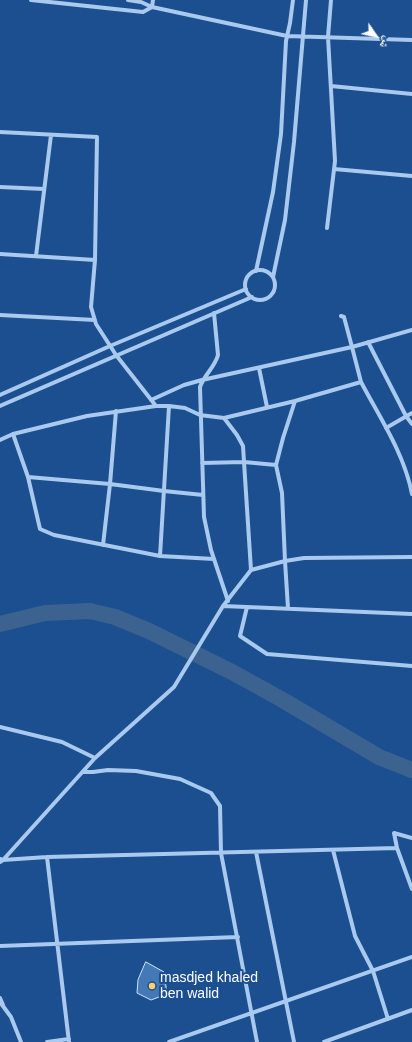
<!DOCTYPE html>
<meta charset="utf-8">
<style>
body{margin:0}
#map{position:relative;width:412px;height:1042px;overflow:hidden;background:#1b4f8f;font-family:Arial,"Noto Naskh Arabic",sans-serif}
canvas{display:block}
.north{position:absolute;left:356px;top:16px;width:40px;height:40px;-webkit-text-stroke:3px #1b4f8f;paint-order:stroke;rotate:124deg;font-size:11px;font-weight:700;line-height:16px;text-align:center;color:#fff}
.north::after{content:'';display:block;margin:auto;width:14px;height:18px;background:#fff;clip-path:polygon(50% 0,100% 100%,50% 72%,0 100%)}
</style>
<div id="map">
<canvas width="412" height="1042"></canvas>
<div class="north">ش</div>
</div>
<script>
const ctx = document.querySelector('canvas').getContext('2d');
ctx.lineJoin = 'round';
function stroke(path, color, width, dash) {
  ctx.strokeStyle = color;
  ctx.lineWidth = width;
  ctx.lineCap = dash ? 'butt' : 'round';
  ctx.setLineDash(dash || []);
  ctx.stroke(path);
}
function fillPath(path, color) {
  ctx.fillStyle = color;
  ctx.fill(path, 'evenodd');
}
function write(font, color, halo, rows, align = 'center') {
  ctx.font = font + ' Arial,sans-serif';
  ctx.lineWidth = 4;
  ctx.setLineDash([]);
  ctx.textBaseline = 'middle';
  ctx.strokeStyle = halo;
  ctx.fillStyle = color;
  for (const [text, x, y, turn = 0] of rows) {
    ctx.save();
    ctx.translate(x, y);
    ctx.rotate((+turn || 0) * Math.PI / 180);
    ctx.textAlign = isNaN(turn) ? turn : align;
    if (halo) ctx.strokeText(text, 0, 0);
    ctx.fillText(text, 0, 0);
    ctx.restore();
  }
}
const river = new Path2D(`
 M0,624L45,613L90,611L115,617L149,631L232,672L281,699L379,757L412,770`);
const building = new Path2D(`
 M146,962L164,972L167,994L151,1000L137,993L138,980Z`);
const street = new Path2D(`
 M31,0L143,12L152,7L141,2L128,0
 M153,0L152,7L287,36L412,40
 M331,86L412,94
 M0,132L97,137L95,260L91,307L96,324L116,355L156,406H169L185,408L200,415L224,418L237,435L243,446L244,462L276,465L282,493L285,561L288,608
 M334,169L412,176
 M0,187L44,189
 M327,228L335,161L328,37L331,0
 M0,254L95,260
 M36,256L51,135
 M245 285a15 15 0 1 1 30 0a15 15 0 1 1-30 0Z
 M256,271L273,192L281,134L286,41L290,23L293,0
 M273,277L285,220L294,142L306,0
 M214,313L218,355C215,367 204,375 200,387L204,517L211,550L228,601
 M0,315L95,320
 M368,342L406,416L412,424
 M259,368L267,407
 M361,382C380,418 404,453 412,494
 M0,395L110,346L246,289
 M151,400L184,385L202,380L352,347L344,317L341,316
 M0,406L252,297
 M169,406L160,556L214,559
 M224,418L295,401
 M386,428L412,413
 M13,434L28,477L110,484L164,491L203,495
 M0,440L13,434L87,416L156,406
 M202,463L244,462L251,570
 M276,465L283,438L295,401L361,382L352,347L412,330
 M28,477L40,529L54,535L160,556
 M103,545L110,484L116,411
 M223,606L412,614
 M247,607L240,636L267,654L412,666
 M0,727L62,742L95,758
 M83,772H93L108,770L136,771L180,779L211,793L220,806L221,853L257,1042
 M412,838L394,833L397,848L412,889
 M333,850L355,936L373,971L388,1019
 M256,852L294,1042
 M47,857L69,1042
 M0,859L3,860L95,758L174,687L223,606L251,570L285,561L304,558L412,557
 M0,862L3,860L47,857L397,848
 M0,946L238,937
 M0,998L3,1005
 M0,1002L11,1017L21,1042
 M47,1042L69,1039
 M169,1042L412,957
 M324,1042L412,1010`);
const markers = [
 [152,986,4,"#ffd166"]
];
const poiNames = [
 ["masdjed khaled",160,978],
 ["ben walid",160,994]
];
stroke(river, '#3c6290', 16);
fillPath(building, '#4478b7');
stroke(building, '#cfe3fa', 1);
stroke(street, '#a9c9ee', 4);
for (const [x, y, r, color] of markers) {
  const dot = new Path2D();
  dot.arc(x, y, r, 0, 2 * Math.PI);
  ctx.fillStyle = color;
  ctx.fill(dot);
  stroke(dot, '#1b4f8f', 1.5);
}
write('14px', '#fff', '#1b4f8f', poiNames, 'left');
</script>
